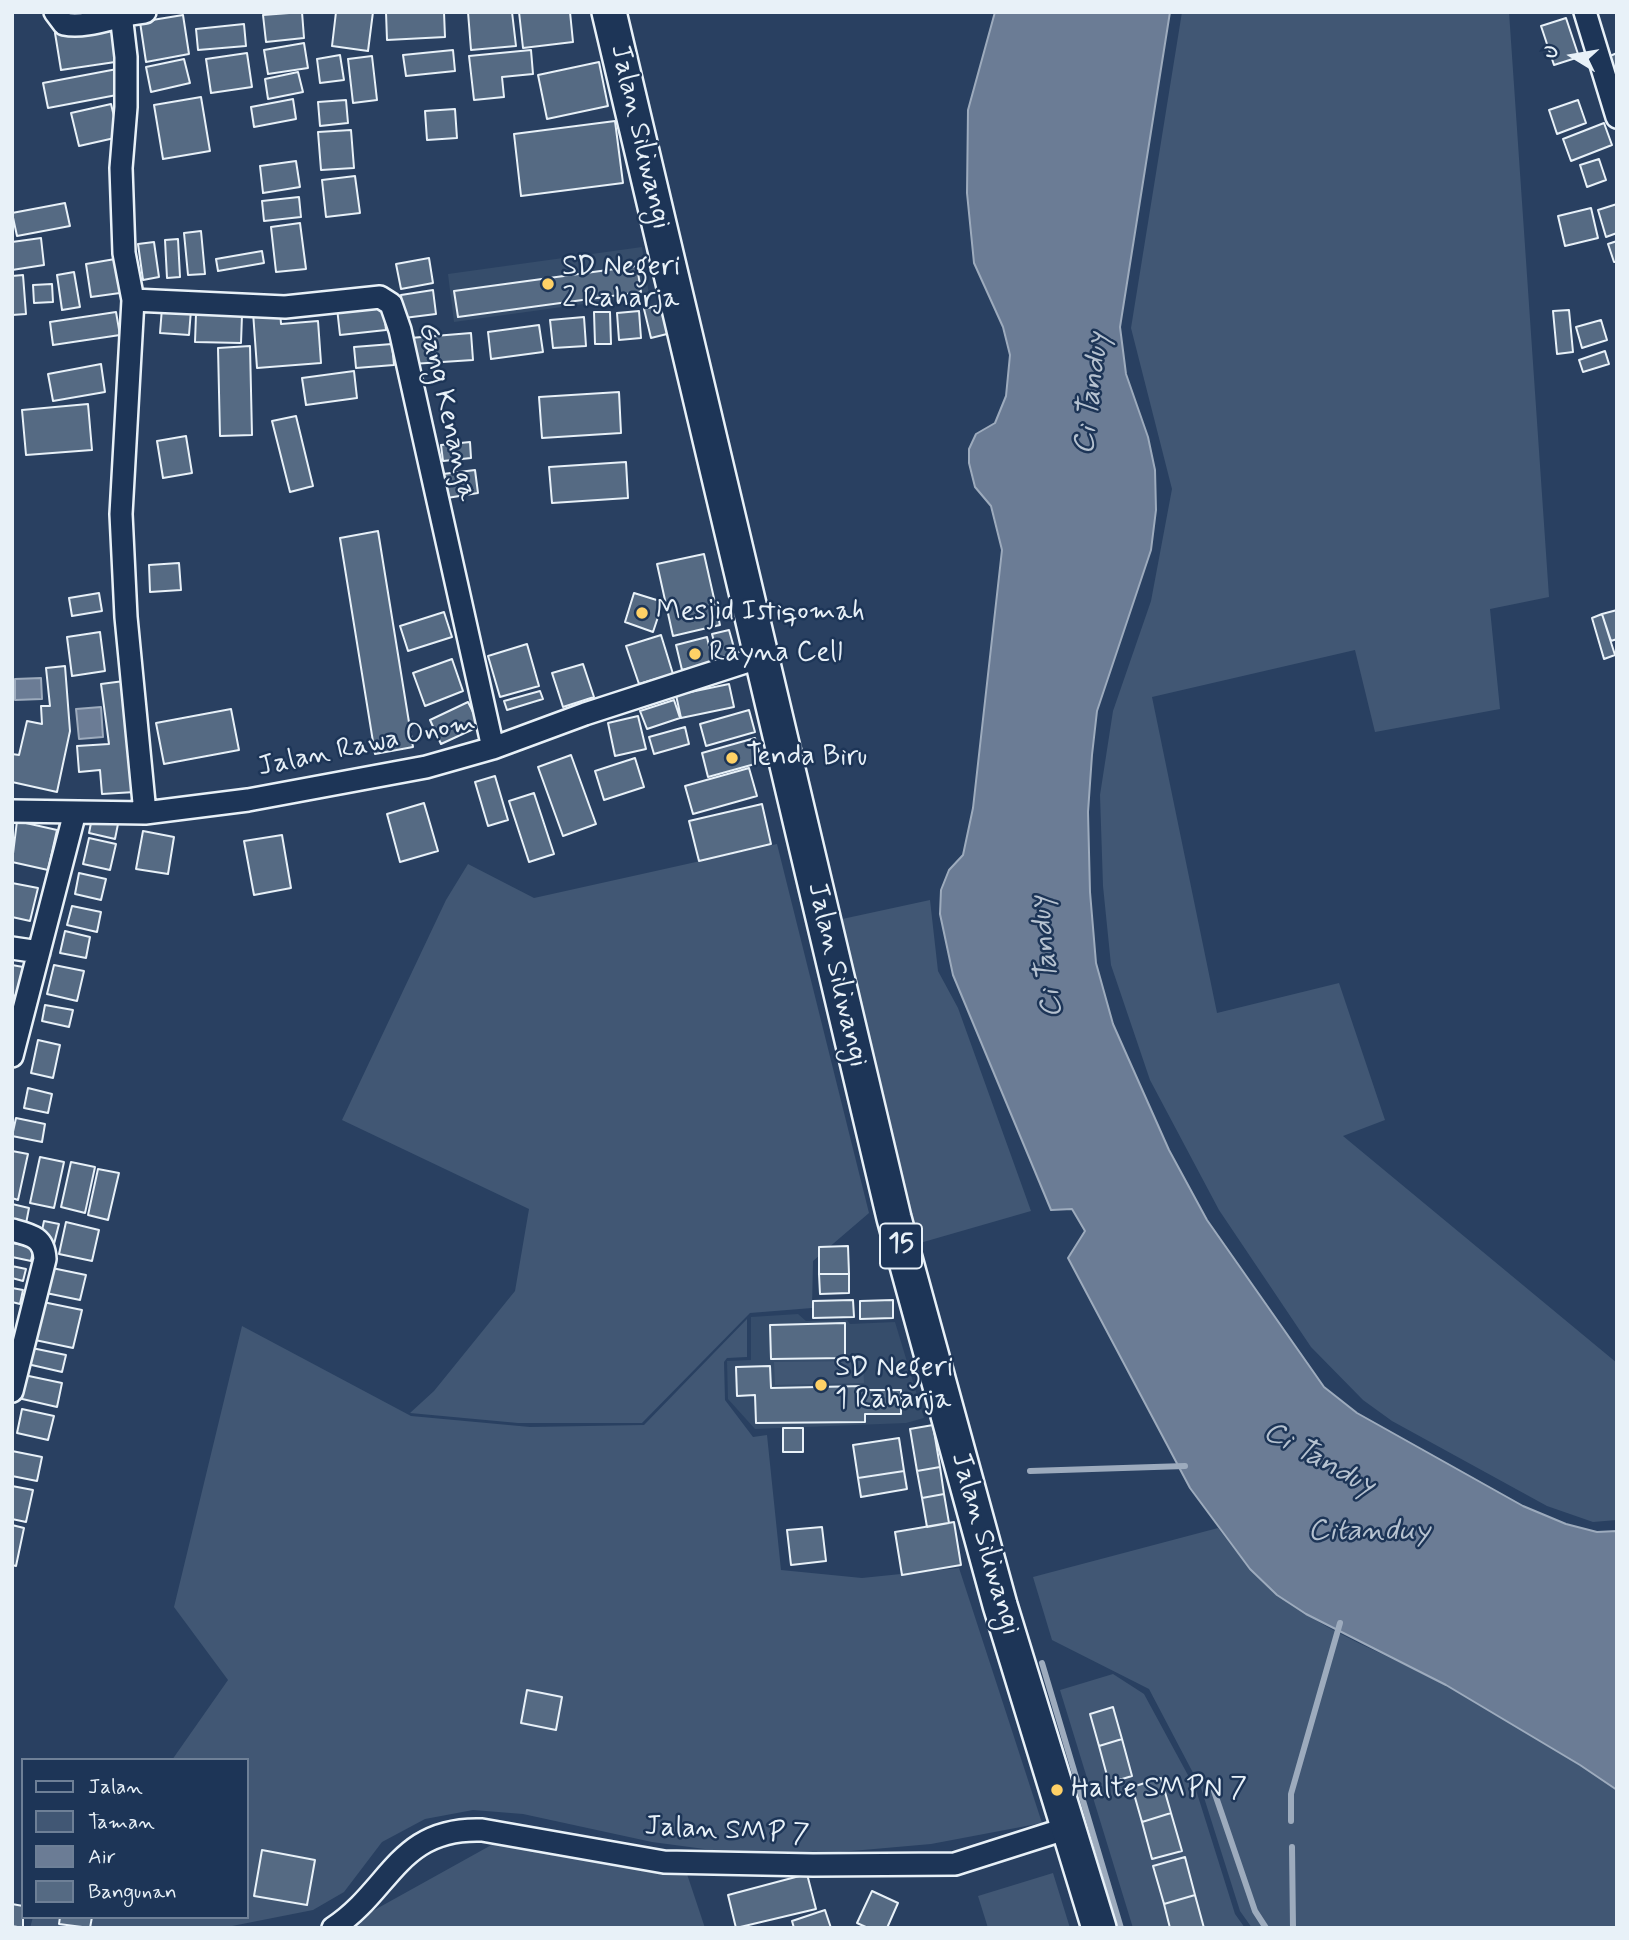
<!DOCTYPE html>
<style>
body{margin:0}
#map{position:relative;width:1629px;height:1940px;overflow:hidden;background:#294061;font-family:Mynerve,sans-serif}
canvas{display:block}
.frame{position:absolute;inset:0;border:14px solid #e8f1f8;pointer-events:none}
.legend{position:absolute;left:21px;top:1758px;width:228px;height:161px;box-sizing:border-box;background:#1d3557;border:2px solid #6e8097;margin:0;padding:9px 12px;list-style:none;font-size:21px;color:#e8f1f8}
.legend li{display:flex;align-items:center;gap:14px;height:35px}
.legend b{width:35px;border:2px solid #6e8097}
.north{position:absolute;left:1538px;top:21px;width:70px;height:70px;-webkit-text-stroke:5px #1d3557;paint-order:stroke;rotate:281deg;font-size:19px;font-weight:700;line-height:28px;text-align:center;color:#e8f1f8}
.north::after{content:'';display:block;margin:auto;width:24px;height:32px;background:#e8f1f8;clip-path:polygon(50% 0,100% 100%,50% 72%,0 100%)}
</style>
<div id="map">
<canvas width="1629" height="1940"></canvas>
<div class="frame"></div>
<ul class="legend">
<li><b style="height:9px;background:#1d3557"></b>Jalan</li>
<li><b style="height:19px;background:#415774"></b>Taman</li>
<li><b style="height:19px;background:#6b7c95"></b>Air</li>
<li><b style="height:19px;background:#556a83"></b>Bangunan</li>
</ul>
<div class="north">U</div>
</div>
<script>
const ctx = document.querySelector('canvas').getContext('2d');
ctx.lineJoin = 'round';
function fillPath(path, color) {
  ctx.fillStyle = color;
  ctx.fill(path, 'evenodd');
}
function stroke(path, color, width, dash) {
  ctx.strokeStyle = color;
  ctx.lineWidth = width;
  ctx.lineCap = dash ? 'butt' : 'round';
  ctx.setLineDash(dash || []);
  ctx.stroke(path);
}
function write(font, color, halo, rows, align = 'center') {
  ctx.font = font + ' Mynerve,sans-serif';
  ctx.lineWidth = 5;
  ctx.setLineDash([]);
  ctx.textBaseline = 'middle';
  ctx.strokeStyle = halo;
  ctx.fillStyle = color;
  for (const [text, x, y, turn = 0] of rows) {
    ctx.save();
    ctx.translate(x, y);
    ctx.rotate((+turn || 0) * Math.PI / 180);
    ctx.textAlign = isNaN(turn) ? turn : align;
    if (halo) ctx.strokeText(text, 0, 0);
    ctx.fillText(text, 0, 0);
    ctx.restore();
  }
}
const built = new Path2D(`
 M642,247L649,295L454,322L448,274Z
 M798,1314L806,1321L847,1320L850,1324L895,1322L924,1418L906,1423L755,1429L728,1399L727,1361L751,1360V1317Z`);
const green = new Path2D(`
 M1182,12H1509L1549,597L1490,609L1500,709L1375,732L1355,650L1152,697L1217,1013L1339,983L1385,1120L1343,1136L1617,1363V1520L1593,1522L1547,1506L1392,1421L1363,1400L1311,1347L1219,1210L1150,1080L1111,965L1103,886L1100,795L1113,711L1151,601L1172,489L1131,328Z
 M777,844L869,1213L813,1261L812,1308L750,1313L642,1423H518L410,1413L434,1391L515,1291L529,1209L342,1120L446,900L468,864L534,898Z
 M930,900L938,971L958,1008L1031,1211L913,1245L833,921Z
 M747,1319V1357L727,1358L724,1362L725,1400L753,1437L767,1435L781,1570L862,1578L959,1568L1042,1823L931,1844L772,1858L652,1842L523,1814L473,1810L425,1819L382,1842L344,1892L313,1910L222,1928H30L33,1917H247V1760H172L228,1680L174,1607L242,1326L411,1416L530,1427L644,1425Z
 M863,1361L864,1383L775,1385L774,1362Z
 M1218,1528C1236,1551 1254,1577 1278,1595C1327,1633 1389,1655 1443,1684C1503,1716 1561,1752 1617,1790V1928H1252L1240,1911L1201,1788L1149,1689L1052,1640L1033,1577Z
 M1113,1674L1144,1694L1196,1790L1235,1914L1245,1928H1133L1060,1690Z
 M504,1838L686,1871L705,1928H342Z
 M1053,1873L1070,1928H988L978,1896Z`);
const water = new Path2D(`
 M995,12H1170L1120,327L1126,374L1148,437L1155,470L1156,510L1151,550L1097,711L1092,755L1088,812L1090,892L1096,963L1113,1024L1169,1150L1207,1220L1324,1387L1357,1413L1523,1506L1566,1524L1597,1532L1617,1531V1790L1580,1765L1446,1685L1306,1614L1277,1595L1250,1569L1190,1488L1068,1258L1085,1231L1072,1209L1051,1210L953,975L940,914L941,890L949,870L963,855L973,808L1002,550L991,506L975,487L969,463V449L976,434L995,423L1006,396L1010,355L1003,327L974,263L967,193L968,110Z
 M41,678L42,699L15,700V679Z
 M101,707L103,737L79,739L76,709Z`);
const stream = new Path2D(`
 M1030,1471L1185,1466
 M1042,1663L1121,1928
 M1214,1791L1255,1911L1266,1928
 M1291,1821V1794L1340,1623
 M1292,1847L1293,1928`);
const building = new Path2D(`
 M302,12L304,38L266,42L263,15Z
 M336,12H373L368,51L332,46Z
 M386,12H444L445,37L387,40Z
 M468,12H512L516,46L471,50Z
 M519,12H570L573,42L523,48Z
 M183,15L189,54L146,62L140,22Z
 M1566,18L1579,57L1554,65L1541,26Z
 M117,24L122,61L61,70L55,33Z
 M244,24L246,46L198,50L196,29Z
 M304,43L308,68L268,74L264,50Z
 M453,50L455,71L406,76L403,55Z
 M531,50L533,74L502,77L504,97L474,100L469,56Z
 M247,53L252,87L211,93L206,59Z
 M1617,53V77L1610,56Z
 M340,55L344,80L320,83L317,59Z
 M372,56L377,100L353,103L348,59Z
 M184,59L190,83L151,92L146,67Z
 M599,62L608,106L547,119L538,75Z
 M117,69L122,94L48,108L43,83Z
 M298,72L303,92L268,99L265,79Z
 M201,97L210,151L163,159L154,105Z
 M293,99L296,119L254,127L251,107Z
 M346,100L348,123L320,126L318,102Z
 M1578,100L1586,123L1557,134L1549,110Z
 M111,104L119,137L79,146L71,113Z
 M455,109L457,138L427,140L425,111Z
 M615,121L623,183L521,196L514,134Z
 M1604,123L1612,145L1571,161L1563,139Z
 M351,130L354,168L321,170L318,132Z
 M1599,159L1606,180L1587,187L1580,165Z
 M296,161L300,187L263,193L260,166Z
 M355,176L360,213L326,217L322,180Z
 M299,197L301,217L264,221L262,201Z
 M65,203L70,226L17,236L12,213Z
 M1617,204V233L1606,237L1598,210Z
 M1591,208L1598,238L1565,246L1558,216Z
 M300,223L306,269L276,272L271,227Z
 M201,231L205,274L188,275L184,233Z
 M41,238L44,265L12,270V242Z
 M178,239L180,277L167,278L165,240Z
 M1617,241V262H1614L1608,244Z
 M154,242L159,277L143,280L138,244Z
 M262,251L264,263L218,271L216,259Z
 M429,258L433,283L401,289L396,264Z
 M115,259L120,293L91,297L86,264Z
 M637,266L641,292L458,317L454,291Z
 M74,272L80,307L62,310L57,275Z
 M23,275L26,314L12,315V276Z
 M52,284L53,302L34,303L33,285Z
 M433,290L436,314L404,318L401,295Z
 M383,303L386,330L340,335L337,308Z
 M664,304L671,333L651,338L644,309Z
 M162,308L191,310L189,335L160,333Z
 M280,310L281,324L318,321L321,363L257,368L253,312Z
 M1569,310L1573,352L1557,354L1553,311Z
 M639,311L641,338L619,340L617,313Z
 M116,312L120,335L53,345L50,322Z
 M594,312H610L611,344H595Z
 M196,314L242,315L241,343L195,342Z
 M584,317L586,346L553,348L550,320Z
 M1601,320L1607,340L1582,348L1576,327Z
 M539,325L543,352L491,359L488,332Z
 M471,333L473,360L412,364L410,338Z
 M392,344L394,365L356,368L354,347Z
 M250,346L252,435L220,436L218,348Z
 M1605,351L1609,364L1583,372L1579,360Z
 M101,364L105,392L53,401L48,374Z
 M354,371L357,398L306,405L302,378Z
 M619,392L621,433L542,438L539,397Z
 M88,404L92,450L26,455L22,410Z
 M296,416L313,486L290,492L272,421Z
 M186,436L192,473L163,478L157,441Z
 M470,442L471,458L443,461L441,445Z
 M626,462L628,498L552,503L549,467Z
 M475,470L478,493L447,498L443,474Z
 M378,531L413,747L375,754L340,538Z
 M704,554L720,625L673,636L657,564Z
 M179,563L181,590L150,592L149,565Z
 M99,593L102,611L72,616L69,598Z
 M634,593L663,602L653,632L625,622Z
 M1617,610V639L1611,641L1602,614Z
 M444,612L452,637L408,651L400,626Z
 M1602,614L1615,655L1604,659L1592,618Z
 M729,630L736,655L719,660L712,634Z
 M100,632L105,671L72,676L67,637Z
 M661,635L673,674L639,684L626,646Z
 M707,637L713,663L682,670L676,645Z
 M527,644L539,686L500,697L488,656Z
 M452,659L463,691L425,706L413,673Z
 M583,664L594,697L563,707L552,673Z
 M65,666L70,731L57,792L12,782V754L19,755L27,721L42,724L41,706H50L46,668Z
 M124,681L135,792L102,794L100,770L79,772L77,746L109,744L101,684Z
 M729,684L734,707L681,718L676,695Z
 M540,691L543,699L507,710L504,701Z
 M674,700L680,718L647,729L640,711Z
 M468,702L480,726L441,744L430,720Z
 M231,709L239,750L164,764L156,723Z
 M749,710L755,732L706,746L700,724Z
 M638,716L646,749L615,756L608,723Z
 M685,727L689,744L654,754L649,737Z
 M755,738L762,762L708,777L702,753Z
 M571,755L596,824L563,836L538,767Z
 M635,758L644,787L604,800L595,771Z
 M749,768L757,796L693,814L685,786Z
 M495,776L508,820L488,826L475,782Z
 M534,793L554,854L529,862L509,801Z
 M424,803L438,851L400,862L387,814Z
 M762,804L771,844L699,861L689,821Z
 M92,818L118,824L115,839L89,833Z
 M17,821L57,830L48,870L12,862Z
 M143,831L174,837L168,874L136,869Z
 M282,835L291,888L254,895L244,841Z
 M89,838L116,844L110,870L83,864Z
 M79,873L106,879L101,900L75,894Z
 M12,883L38,888L30,921L12,917Z
 M72,906L101,912L97,932L67,925Z
 M65,931L90,937L86,958L60,953Z
 M12,965L23,967L16,996L12,995Z
 M54,965L84,971L77,1001L47,994Z
 M45,1005L73,1010L69,1027L42,1021Z
 M38,1040L60,1045L53,1078L31,1073Z
 M28,1088L52,1094L48,1113L24,1108Z
 M16,1118L45,1124L42,1142L12,1136Z
 M12,1151L28,1154L18,1200L12,1198Z
 M40,1157L64,1162L54,1208L30,1203Z
 M71,1162L95,1167L85,1213L61,1207Z
 M98,1169L119,1173L108,1220L88,1215Z
 M12,1204L29,1208L25,1229L12,1226Z
 M44,1221L59,1224L54,1244L40,1240Z
 M66,1222L99,1230L92,1261L59,1254Z
 M12,1243L34,1247L31,1261L12,1257Z
 M848,1246L849,1274H819V1247Z
 M12,1266L26,1269L23,1281L12,1278Z
 M52,1268L86,1275L80,1300L46,1293Z
 M819,1274H849V1293L820,1294Z
 M12,1288L23,1290L20,1304L12,1302Z
 M853,1300L854,1317L813,1318V1301Z
 M893,1300V1318L860,1319V1301Z
 M43,1302L82,1310L73,1348L35,1340Z
 M845,1323V1358L771,1359L770,1325Z
 M27,1347L66,1355L62,1372L23,1363Z
 M770,1366L771,1388L864,1386V1390H901V1414H865V1422L756,1423L755,1395L737,1396L736,1367Z
 M24,1375L62,1383L57,1407L18,1398Z
 M22,1409L54,1416L48,1440L17,1433Z
 M933,1425L940,1467L917,1471L910,1429Z
 M783,1428H803V1452H783Z
 M899,1438L904,1471L858,1478L853,1445Z
 M12,1451L42,1457L37,1481L12,1476Z
 M940,1467L944,1494L922,1498L917,1471Z
 M904,1471L907,1489L861,1497L858,1478Z
 M12,1486L33,1490L26,1522L12,1519Z
 M944,1494L949,1523L927,1527L922,1498Z
 M954,1522L961,1565L902,1575L895,1532Z
 M12,1525L24,1528L16,1566L12,1565Z
 M822,1527L826,1561L791,1565L787,1530Z
 M527,1690L562,1697L556,1730L521,1723Z
 M1113,1707L1122,1739L1099,1746L1090,1714Z
 M1122,1739L1132,1776L1109,1783L1099,1746Z
 M1161,1778L1171,1813L1142,1822L1132,1787Z
 M1171,1813L1182,1851L1152,1859L1142,1822Z
 M262,1850L315,1860L307,1905L254,1896Z
 M1185,1857L1195,1895L1164,1904L1153,1866Z
 M807,1874L816,1909L736,1928L728,1895Z
 M872,1891L898,1903L887,1928H868L857,1923Z
 M1195,1895L1204,1928H1170L1164,1904Z
 M12,1904L23,1906V1928L12,1926Z
 M825,1910L831,1928H794L792,1921Z
 M60,1917H92L90,1928L59,1924Z`);
const minor = new Path2D(`
 M55,12L64,24C89,29 119,14 145,12
 M1585,12L1617,117
 M121,14L126,57V107L121,168L124,253L133,300L121,514L126,617L145,813
 M133,300L285,307L380,297L391,304L400,330L493,748
 M12,811L145,813L248,800L426,767L493,748L585,714L761,657
 M12,948L39,952
 M12,1056L75,812
 M12,1230C31,1235 44,1237 45,1259L12,1391
 M333,1928C391,1890 398,1827 482,1830L664,1862L813,1865L955,1864L1068,1828`);
const trunk = new Path2D(`
 M609,12L894,1218L1000,1605L1099,1928`);
const markers = [
 [548,284,7,"#ffd166"],
 [642,613,7,"#ffd166"],
 [695,654,7,"#ffd166"],
 [732,758,7,"#ffd166"],
 [821,1385,7,"#ffd166"],
 [1057,1790,7,"#ffd166"]
];
const shields = [
 [901,1246,42]
];
const shieldNames = [
 ["15",901,1246]
];
const streetNames = [
 ["Jalan Siliwangi",639,137,77],
 ["Gang Kenanga",446,412,77],
 ["Jalan Rawa Onom",367,746,-12],
 ["Jalan Siliwangi",836,975,77],
 ["Jalan Siliwangi",984,1544,74],
 ["Jalan SMP 7",727,1832,3]
];
const poiNames = [
 ["SD Negeri",562,268],
 ["2 Raharja",562,300],
 ["Mesjid Istiqomah",656,613],
 ["Rayna Cell",709,654],
 ["Tenda Biru",746,758],
 ["SD Negeri",835,1369],
 ["1 Raharja",835,1401],
 ["Halte SMPN 7",1071,1790]
];
const waterNames = [
 ["Ci Tanduy",1093,394,-83],
 ["Ci Tanduy",1048,957,-96],
 ["Ci Tanduy",1318,1460,29],
 ["Citanduy",1369,1533]
];
fillPath(built, '#364d6b');
fillPath(green, '#415774');
fillPath(water, '#6b7c95');
stroke(water, '#9dabbd', 2);
stroke(stream, '#9dabbd', 6);
fillPath(building, '#556a83');
stroke(building, '#e8f1f8', 2);
stroke(minor, '#e8f1f8', 26);
stroke(trunk, '#e8f1f8', 38);
stroke(minor, '#1d3557', 21);
stroke(trunk, '#1d3557', 33);
for (const [x, y, r, color] of markers) {
  const dot = new Path2D();
  dot.arc(x, y, r, 0, 2 * Math.PI);
  ctx.fillStyle = color;
  ctx.fill(dot);
  stroke(dot, '#1d3557', 2.5);
}
for (const [x, y, w] of shields) {
  const box = new Path2D();
  box.roundRect(x - w / 2, y - 22.5, w, 45, 5);
  ctx.fillStyle = '#1d3557';
  ctx.fill(box);
  stroke(box, '#e8f1f8', 2);
}
write('bold 26px', '#e8f1f8', null, shieldNames);
write('28px', '#e8f1f8', '#1d3557', streetNames);
write('28px', '#e8f1f8', '#1d3557', poiNames, 'left');
write('italic 30px', '#b6c2d0', '#1d3557', waterNames);
</script>
